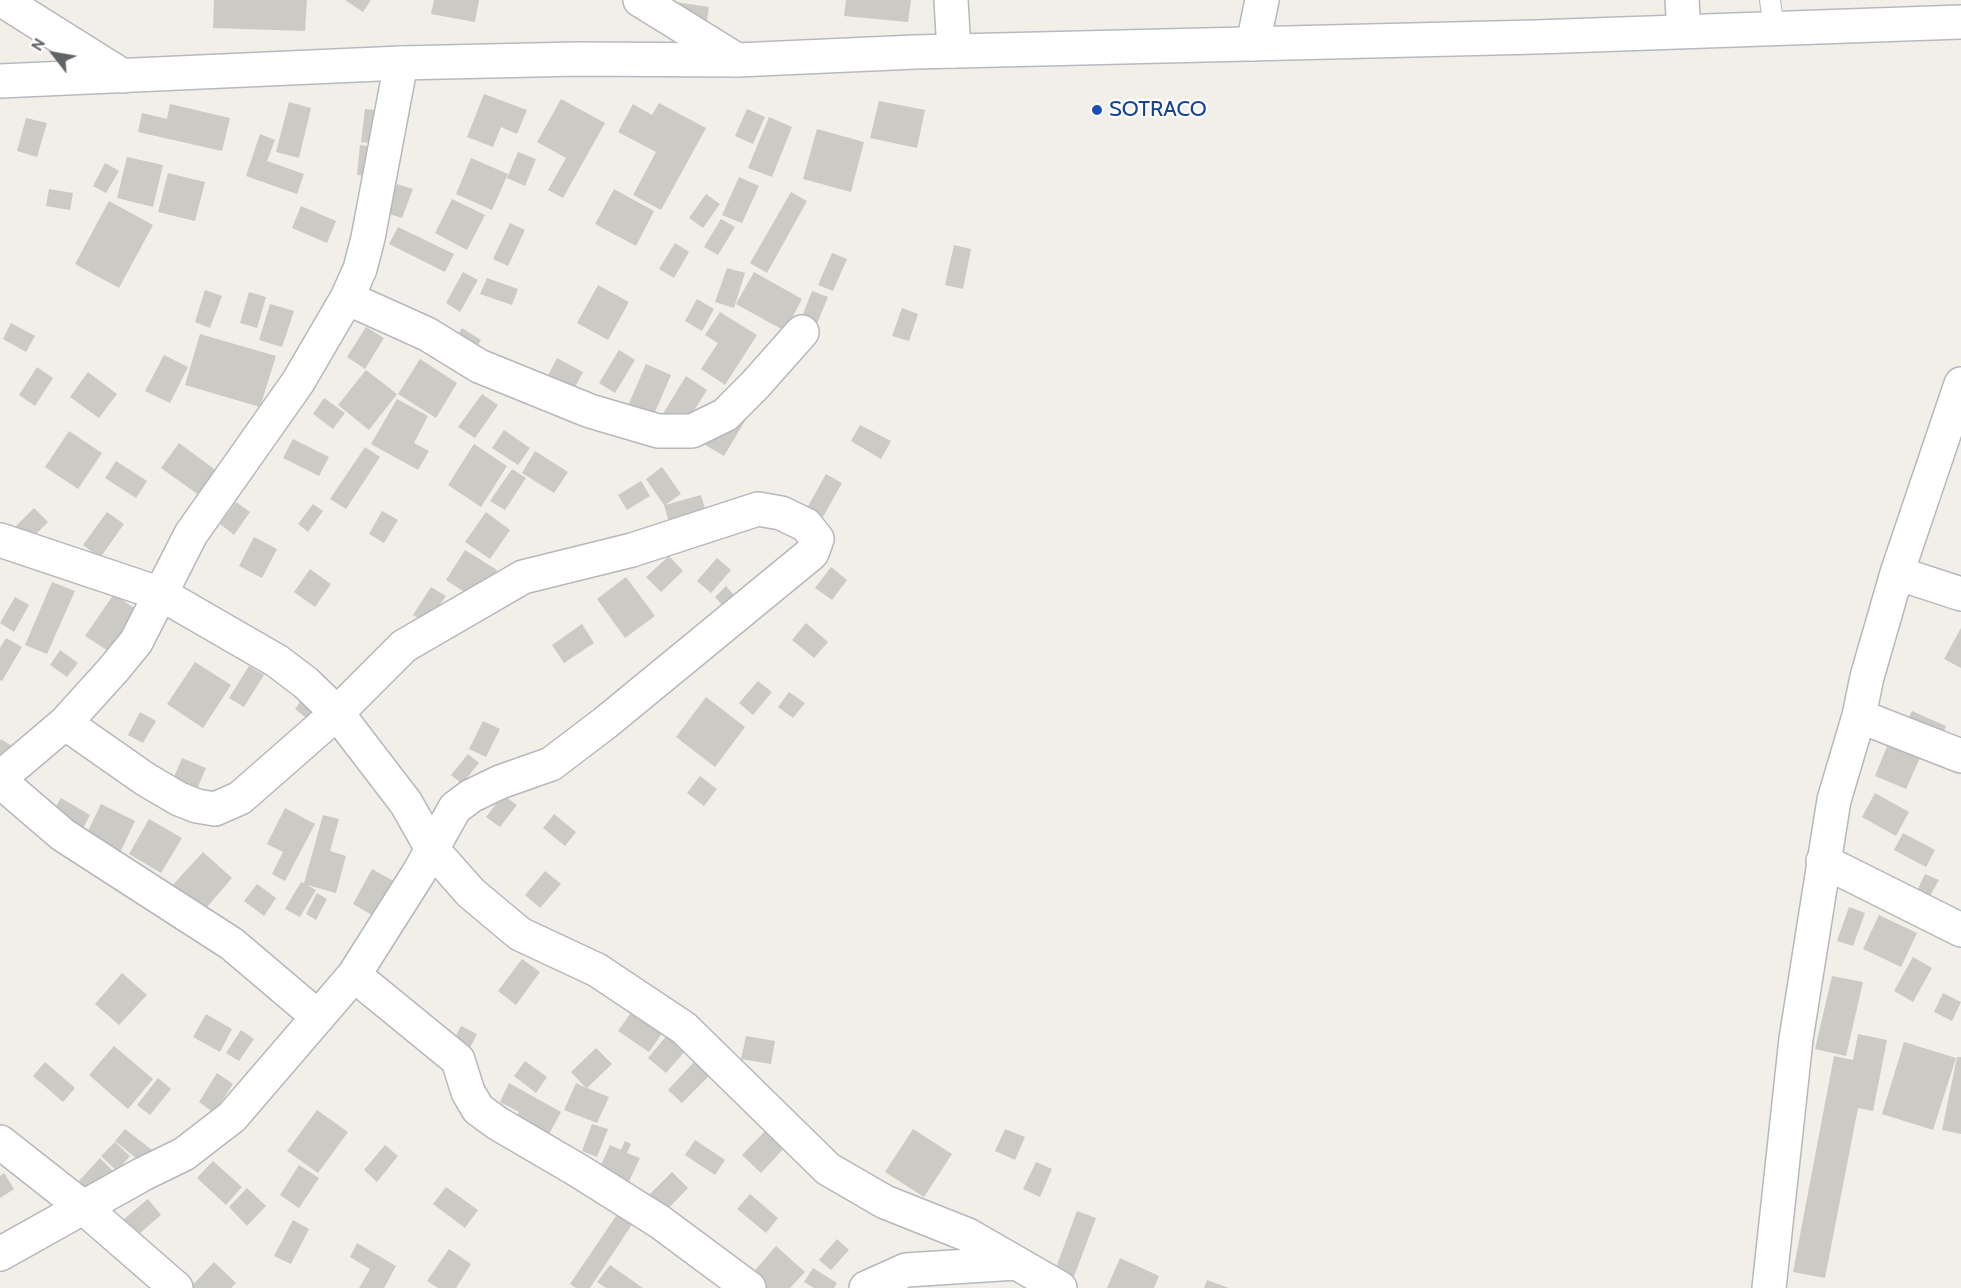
<!DOCTYPE html>
<style>
body{margin:0}
#map{position:relative;width:1961px;height:1288px;overflow:hidden;background:#f1efe8;font-family:Cabin,sans-serif}
canvas{display:block}
.north{position:absolute;left:24px;top:24px;width:60px;height:60px;-webkit-text-stroke:4px #fff;paint-order:stroke;rotate:301deg;font-size:16px;font-weight:700;line-height:24px;text-align:center;color:#5f6368}
.north::after{content:'';display:block;margin:auto;width:21px;height:27px;background:#5f6368;clip-path:polygon(50% 0,100% 100%,50% 72%,0 100%)}
</style>
<div id="map">
<canvas width="1961" height="1288"></canvas>
<div class="north">N</div>
</div>
<script>
const ctx = document.querySelector('canvas').getContext('2d');
ctx.lineJoin = 'round';
function fillPath(path, color) {
  ctx.fillStyle = color;
  ctx.fill(path, 'evenodd');
}
function stroke(path, color, width, dash) {
  ctx.strokeStyle = color;
  ctx.lineWidth = width;
  ctx.lineCap = dash ? 'butt' : 'round';
  ctx.setLineDash(dash || []);
  ctx.stroke(path);
}
function write(font, color, halo, rows, align = 'center') {
  ctx.font = font + ' Cabin,sans-serif';
  ctx.lineWidth = 4.5;
  ctx.setLineDash([]);
  ctx.textBaseline = 'middle';
  ctx.strokeStyle = halo;
  ctx.fillStyle = color;
  for (const [text, x, y, turn = 0] of rows) {
    ctx.save();
    ctx.translate(x, y);
    ctx.rotate((+turn || 0) * Math.PI / 180);
    ctx.textAlign = isNaN(turn) ? turn : align;
    if (halo) ctx.strokeText(text, 0, 0);
    ctx.fillText(text, 0, 0);
    ctx.restore();
  }
}
const building = new Path2D(`
 M214,0H307L305,31L213,28Z
 M345,0H371L363,12Z
 M434,0H479L475,22L431,14Z
 M846,0H911L908,22L844,16Z
 M675,2L709,7L706,27L672,22Z
 M484,94L527,110L517,134L501,127L493,147L467,137Z
 M561,99L605,123L563,198L548,190L566,158L537,142Z
 M879,101L925,110L917,148L870,138Z
 M289,102L311,108L299,158L276,152Z
 M659,103L706,128L661,210L633,195L656,152L618,132L633,104L652,115Z
 M170,104L230,118L222,151L138,132L142,113L167,119Z
 M365,109L386,111L381,144L361,142Z
 M747,109L765,117L753,144L735,136Z
 M769,117L792,127L772,177L748,168Z
 M26,118L47,123L37,157L17,151Z
 M817,129L864,142L851,192L803,179Z
 M260,134L275,140L267,161L304,174L297,194L246,176Z
 M360,145L387,148L384,177L357,175Z
 M518,152L536,159L525,186L507,178Z
 M127,157L163,165L153,207L117,198Z
 M471,158L508,174L492,210L456,194Z
 M105,163L119,171L106,193L93,186Z
 M168,173L205,182L195,221L158,212Z
 M739,177L759,186L742,223L722,215Z
 M397,184L413,189L402,218L386,213Z
 M49,189L73,193L70,210L46,206Z
 M614,189L654,211L636,246L595,224Z
 M791,192L807,201L767,273L750,263Z
 M706,194L720,204L703,228L689,218Z
 M452,199L485,215L467,250L435,233Z
 M109,201L153,225L119,288L75,264Z
 M301,206L336,221L327,243L292,228Z
 M721,219L735,227L718,255L704,247Z
 M510,223L525,230L508,266L493,259Z
 M398,227L454,254L445,272L389,244Z
 M675,243L689,252L674,278L659,269Z
 M954,245L971,249L963,289L945,285Z
 M832,253L847,259L833,291L818,285Z
 M727,268L745,273L734,308L715,302Z
 M463,272L478,280L460,312L446,303Z
 M754,272L802,299L785,331L736,304Z
 M487,278L518,289L512,305L480,294Z
 M598,285L629,302L608,340L577,323Z
 M205,290L222,296L210,328L195,322Z
 M812,291L828,297L811,338L796,332Z
 M249,292L266,297L257,328L240,323Z
 M697,299L714,309L702,331L685,321Z
 M270,304L294,311L282,347L259,340Z
 M902,308L918,314L909,341L892,336Z
 M720,312L757,335L725,385L701,369L718,343L705,335Z
 M11,323L35,336L26,352L3,339Z
 M366,327L384,338L365,369L347,357Z
 M462,328L481,340L470,357L452,345Z
 M200,334L276,356L260,407L185,385Z
 M619,350L635,360L615,393L599,383Z
 M164,355L188,367L170,403L145,391Z
 M557,358L583,372L565,406L539,393Z
 M420,359L457,383L436,418L398,394Z
 M646,364L671,375L649,426L624,415Z
 M37,367L53,378L35,406L19,395Z
 M366,370L397,394L369,430L338,405Z
 M88,372L117,394L99,418L70,397Z
 M686,376L707,390L682,430L661,417Z
 M482,394L498,405L475,438L458,427Z
 M324,398L345,413L333,429L313,414Z
 M397,399L428,416L414,443L429,451L418,470L371,444Z
 M755,404L724,456L700,442Z
 M860,425L891,441L881,459L851,441Z
 M504,430L530,448L518,465L492,448Z
 M69,431L102,453L78,489L45,467Z
 M293,439L329,457L319,476L283,458Z
 M179,443L221,474L203,498L161,468Z
 M474,444L507,466L481,507L448,485Z
 M365,447L380,457L346,509L330,499Z
 M535,451L568,472L554,493L522,473Z
 M116,461L147,481L136,498L105,478Z
 M662,467L681,494L665,505L701,495L710,526L673,536L664,505L646,479Z
 M512,469L526,478L505,510L490,501Z
 M826,474L842,483L823,517L807,508Z
 M641,481L650,496L627,510L618,495Z
 M236,502L250,512L234,535L220,524Z
 M313,504L323,511L308,532L298,524Z
 M34,508L48,522L26,544L12,530Z
 M382,511L398,520L384,543L369,534Z
 M107,512L124,524L100,558L83,545Z
 M486,512L510,530L490,559L465,542Z
 M254,537L277,549L262,578L239,566Z
 M465,550L497,570L477,600L446,580Z
 M669,556L683,571L661,592L646,577Z
 M717,558L731,570L711,593L697,581Z
 M831,567L847,580L832,600L815,588Z
 M310,569L331,584L315,607L294,592Z
 M626,577L655,616L625,638L597,599Z
 M52,582L75,591L47,654L25,645Z
 M726,586L745,607L733,618L715,597Z
 M431,587L446,596L427,624L413,615Z
 M114,594L147,617L119,658L85,636Z
 M15,597L29,605L14,632L0,623Z
 M806,623L828,642L814,658L792,640Z
 M582,624L594,643L564,663L552,645Z
 M1961,628V668L1944,659Z
 M6,638L22,647L2,681L0,680V648Z
 M60,650L78,663L67,677L50,665Z
 M195,662L231,685L203,728L167,704Z
 M249,666L264,675L244,707L229,698Z
 M758,681L772,692L753,715L739,703Z
 M789,692L805,703L793,718L778,707Z
 M305,695L324,732L295,709Z
 M706,697L745,727L715,767L676,737Z
 M1912,711L1946,726L1940,740L1905,725Z
 M140,712L156,721L143,743L128,735Z
 M483,721L500,729L486,757L469,749Z
 M1,739L21,752L0,767V741Z
 M1888,744L1920,758L1906,789L1875,776Z
 M468,754L479,763L462,784L451,775Z
 M182,758L206,768L192,801L168,791Z
 M700,776L717,789L704,806L687,793Z
 M1875,793L1909,812L1896,836L1862,817Z
 M503,795L517,805L500,827L486,817Z
 M61,798L90,815L79,836L49,818Z
 M101,804L135,821L119,855L84,839Z
 M285,808L315,824L285,881L272,874L283,852L267,844Z
 M554,814L576,832L565,846L543,828Z
 M323,815L339,819L330,851L346,856L336,893L307,885L316,890L300,917L285,909L301,882L304,883Z
 M149,819L182,838L161,873L129,854Z
 M1903,833L1935,850L1926,867L1894,850Z
 M203,852L232,878L201,914L171,887Z
 M372,869L397,883L377,918L353,904Z
 M545,871L561,884L540,908L525,895Z
 M1925,874L1939,880L1927,901L1915,895Z
 M257,884L276,898L264,916L244,901Z
 M317,893L327,899L316,920L306,914Z
 M1849,907L1865,913L1853,946L1837,941Z
 M1879,915L1917,933L1901,967L1863,949Z
 M1913,957L1932,968L1913,1002L1894,991Z
 M522,959L540,972L516,1005L498,991Z
 M122,973L147,995L119,1025L95,1004Z
 M1832,976L1863,982L1846,1056L1815,1049Z
 M1943,993L1961,1002L1952,1021L1934,1012Z
 M632,1011L663,1032L649,1052L618,1031Z
 M206,1014L232,1029L220,1052L193,1037Z
 M461,1026L477,1034L464,1060L448,1051Z
 M241,1030L254,1039L239,1061L226,1053Z
 M668,1034L686,1050L666,1073L648,1058Z
 M1858,1034L1887,1040L1873,1111L1858,1108L1825,1278L1793,1272L1834,1056L1853,1060Z
 M746,1036L775,1041L771,1064L741,1059Z
 M1904,1042L1956,1058L1933,1130L1882,1114Z
 M114,1046L153,1079L128,1109L89,1075Z
 M596,1048L612,1064L587,1088L609,1097L597,1123L564,1110L576,1083L586,1088L571,1072Z
 M1957,1057H1961V1134L1942,1130Z
 M525,1061L547,1077L536,1093L514,1076Z
 M45,1062L75,1088L63,1102L33,1076Z
 M694,1062L709,1076L682,1103L668,1090Z
 M217,1073L233,1084L214,1113L199,1102Z
 M158,1078L171,1089L150,1115L137,1105Z
 M509,1083L561,1112L542,1147L509,1129L519,1112L500,1102Z
 M317,1110L348,1132L318,1173L287,1151Z
 M592,1124L608,1129L597,1157L582,1151Z
 M125,1129L152,1150L142,1163L115,1141Z
 M767,1129L785,1147L761,1173L742,1155Z
 M913,1129L952,1154L924,1197L885,1172Z
 M1005,1129L1025,1137L1015,1160L995,1151Z
 M695,1140L725,1160L715,1175L685,1155Z
 M625,1141L631,1144L627,1153L640,1158L625,1190L596,1176L610,1145L621,1150Z
 M115,1142L130,1156L117,1171L101,1156Z
 M385,1145L398,1156L377,1182L364,1170Z
 M100,1158L118,1176L97,1198L79,1181Z
 M213,1161L242,1187L226,1205L197,1178Z
 M1036,1162L1052,1169L1040,1197L1023,1189Z
 M299,1165L319,1178L299,1208L280,1195Z
 M672,1172L688,1188L663,1214L647,1197Z
 M4,1173L14,1189L0,1198V1176Z
 M446,1187L478,1210L465,1228L433,1204Z
 M247,1188L266,1206L247,1226L229,1207Z
 M750,1194L778,1218L766,1233L737,1209Z
 M148,1199L161,1215L132,1240L118,1224Z
 M1077,1211L1096,1218L1073,1279L1054,1273Z
 M618,1213L633,1223L590,1288H576L570,1284Z
 M293,1220L309,1229L291,1264L274,1256Z
 M837,1239L849,1250L831,1270L819,1260Z
 M357,1243L396,1266L384,1288H359L370,1269L350,1257Z
 M776,1246L805,1272L790,1288H764L750,1276Z
 M449,1249L471,1264L456,1288H438L427,1281Z
 M1120,1258L1159,1276L1154,1288H1107Z
 M214,1262L236,1283L231,1288H190Z
 M610,1265L643,1288H606L597,1282Z
 M813,1268L837,1283L834,1288H814L804,1282Z
 M1207,1280L1229,1288H1204Z`);
const lane = new Path2D(`
 M1770,0L1774,29`);
const street = new Path2D(`
 M2,0L123,76
 M640,0L737,60
 M951,0L954,51
 M1682,0L1684,31
 M1253,44L1262,0
 M347,298L427,334L479,366L590,411L658,431H692L725,415L755,385L802,332
 M0,540L161,594L277,661L306,683L337,713L406,803L432,849L471,893L520,934L597,970L684,1028L828,1169L885,1202L968,1235L1060,1288
 M1897,573L1961,594
 M1859,716L1961,756
 M0,778L65,723L113,670L136,642L191,534L298,382L347,298L360,269L368,238L401,63
 M0,781L63,835L232,944L318,1017
 M1823,861L1961,930
 M354,975L458,1060L468,1092L478,1109L497,1123L579,1171L660,1222L749,1288
 M0,1142L84,1208L176,1288
 M0,1254L143,1174L184,1154L232,1117L354,975L418,874L455,808L471,796L500,782L551,764L605,723L812,553L817,539L806,525L781,513L758,509L632,550L523,577L404,646L337,713L240,798L215,809L197,806L179,799L145,779L65,723
 M866,1288L906,1270L1016,1263
 M1769,1288L1796,1039L1834,800L1859,716L1867,677L1897,573L1961,384`);
const secondary = new Path2D(`
 M0,81L401,63L577,59L737,60L915,52L1536,37L1961,22`);
const markers = [
 [1097,110,6,"#1a4fb4"]
];
const transitNames = [
 ["SOTRACO",1109,110]
];
fillPath(building, '#cccac5');
stroke(lane, '#b5b8bc', 22);
stroke(street, '#b5b8bc', 36);
stroke(secondary, '#b6babf', 36);
stroke(lane, '#fff', 20);
stroke(street, '#fff', 33);
stroke(secondary, '#fff', 33);
for (const [x, y, r, color] of markers) {
  const dot = new Path2D();
  dot.arc(x, y, r, 0, 2 * Math.PI);
  ctx.fillStyle = color;
  ctx.fill(dot);
  stroke(dot, '#fff', 2);
}
write('22px', '#164399', '#fff', transitNames, 'left');
</script>
